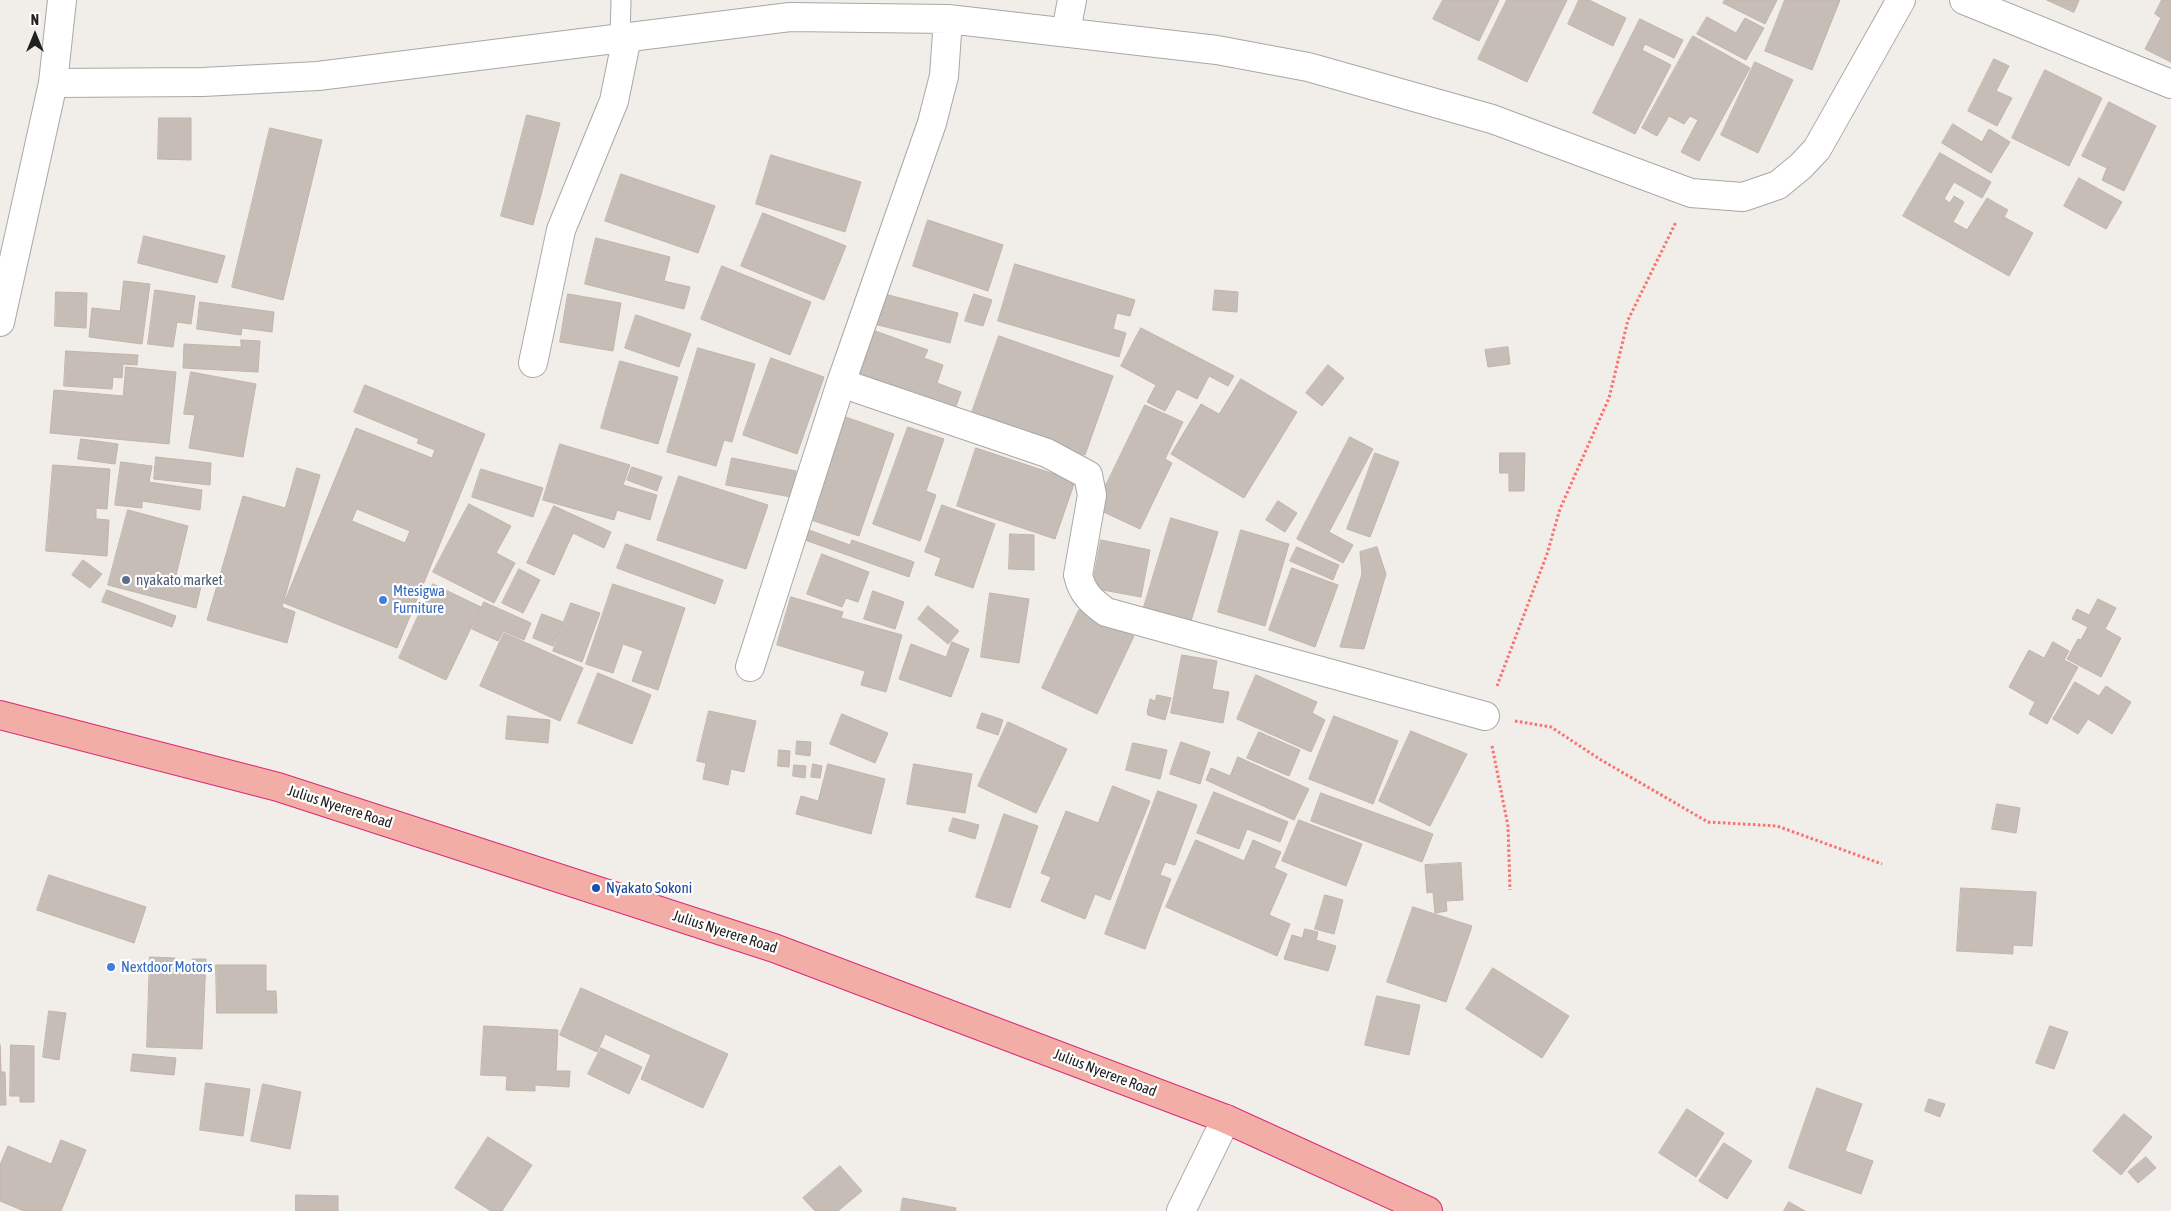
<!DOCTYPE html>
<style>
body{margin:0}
#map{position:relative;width:2171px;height:1211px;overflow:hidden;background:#f1ede8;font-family:"Asap Condensed",sans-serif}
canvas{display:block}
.north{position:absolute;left:10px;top:10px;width:50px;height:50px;-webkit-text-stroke:4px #fff;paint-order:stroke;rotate:0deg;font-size:14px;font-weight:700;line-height:20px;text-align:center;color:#212121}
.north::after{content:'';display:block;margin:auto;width:18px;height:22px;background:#212121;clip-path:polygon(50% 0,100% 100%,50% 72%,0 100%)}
</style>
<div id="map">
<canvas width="2171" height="1211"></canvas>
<div class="north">N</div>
</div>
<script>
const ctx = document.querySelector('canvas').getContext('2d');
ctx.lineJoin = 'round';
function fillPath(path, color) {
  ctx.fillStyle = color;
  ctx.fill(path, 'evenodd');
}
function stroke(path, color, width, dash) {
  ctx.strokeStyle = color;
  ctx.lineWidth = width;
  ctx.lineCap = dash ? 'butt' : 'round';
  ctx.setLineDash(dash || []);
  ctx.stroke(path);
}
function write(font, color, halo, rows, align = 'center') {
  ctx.font = font + ' "Asap Condensed",sans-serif';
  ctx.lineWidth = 4.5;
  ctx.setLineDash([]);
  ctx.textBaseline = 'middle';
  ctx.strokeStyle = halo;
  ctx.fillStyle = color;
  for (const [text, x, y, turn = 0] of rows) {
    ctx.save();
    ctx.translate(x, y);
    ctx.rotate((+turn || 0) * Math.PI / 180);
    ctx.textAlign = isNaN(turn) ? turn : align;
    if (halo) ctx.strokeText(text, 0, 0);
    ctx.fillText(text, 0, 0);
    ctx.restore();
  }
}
const building = new Path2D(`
 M1443,0H1499L1479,41L1433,19Z
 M1507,0H1567L1527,82L1478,59Z
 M1579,0H1589L1626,18L1613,46L1568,24Z
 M1725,0H1777L1765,24L1723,3Z
 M1785,0H1840L1812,70L1765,51Z
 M2047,0H2079L2074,12Z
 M2162,0H2171V62L2145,49L2161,18L2155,14Z
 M1707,17L1736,33L1745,18L1764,28L1746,60L1697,34Z
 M1640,19L1683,40L1674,58L1645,44L1642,50L1671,65L1635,134L1593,113Z
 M1693,36L1750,68L1699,161L1681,152L1698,120L1690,116L1684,124L1669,116L1657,136L1642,128Z
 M1994,59L2009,66L1996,91L2012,98L1997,126L1968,111Z
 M1755,62L1793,80L1758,153L1721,135Z
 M2045,70L2102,98L2069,166L2012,138Z
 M2109,102L2156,126L2124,191L2102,180L2107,168L2082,156Z
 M527,115L560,123L533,225L501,216Z
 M159,118H191V160L158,159Z
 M1953,124L1982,142L1989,129L2010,142L1991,173L1942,143Z
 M270,128L322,140L283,300L232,287Z
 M1940,153L1991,182L1982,198L1954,182L1944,199L1950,203L1954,196L1964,202L1953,222L1967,230L1987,198L2008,210L2004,217L2033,233L2009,276L1903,216Z
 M771,155L861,182L845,232L756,204Z
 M621,174L715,206L698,253L605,221Z
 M2079,178L2122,202L2106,229L2064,206Z
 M763,213L846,246L824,300L741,266Z
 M928,220L1003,245L988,291L913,266Z
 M144,236L225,256L217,283L138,263Z
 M596,238L670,257L664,281L690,287L684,309L585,284Z
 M1015,264L1135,300L1130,316L1117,313L1113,329L1126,333L1119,357L998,321Z
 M722,266L811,302L790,355L701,319Z
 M124,281L150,284L142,344L89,337L92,308L120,311Z
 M155,290L195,296L191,324L177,322L173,347L148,344Z
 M1215,290L1238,292L1237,312L1213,310Z
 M56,292L87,293L86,328L55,326Z
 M881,293L958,313L950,343L874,324Z
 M568,294L621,303L613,351L560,342Z
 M974,294L992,300L983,326L965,321Z
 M200,302L274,312L272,332L242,328L241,335L197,329Z
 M636,315L691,334L679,367L625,348Z
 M867,328L928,350L924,358L943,365L937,383L961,392L954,412L850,375Z
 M1141,328L1234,376L1228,386L1209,376L1197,399L1177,389L1165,411L1147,402L1156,385L1121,366Z
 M999,336L1113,376L1085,455L971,415Z
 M241,340L260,341L258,372L183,368L184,344L241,347Z
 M1508,347L1510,364L1488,367L1485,350Z
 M698,348L755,364L732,442L724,440L716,466L667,452Z
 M66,351L138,355L137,365L123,364L122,378L113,377L112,389L64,386Z
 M771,358L824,377L797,454L743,435Z
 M620,361L678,377L658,444L601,428Z
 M1328,365L1344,378L1322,406L1306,393Z
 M126,367L176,372L169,444L50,433L54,390L123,396Z
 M191,372L256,384L243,457L189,448L195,415L184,414Z
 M1241,379L1297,412L1244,498L1171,454L1201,404L1219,414Z
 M365,385L485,434L397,648L284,603L356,428L432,458L435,450L417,443L419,439L354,412ZM357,509L410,531L405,543L352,521Z
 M1145,405L1183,422L1165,459L1172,463L1140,529L1095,508Z
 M840,415L894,434L859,536L805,518Z
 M908,427L944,439L926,491L936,495L920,541L873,524Z
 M1350,437L1373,449L1329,532L1353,545L1343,563L1297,539Z
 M81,439L118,444L115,464L78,459Z
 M560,444L630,465L623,485L657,495L650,520L617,510L614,520L543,500Z
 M976,448L1075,481L1055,539L957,506Z
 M1375,453L1399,462L1370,537L1347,529Z
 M1500,453H1525L1524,491H1509V473H1500Z
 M156,457L211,463L210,485L154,479Z
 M732,458L796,471L791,497L726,485Z
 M121,462L152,466L149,482L202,490L200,510L142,501V508L115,505Z
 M53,465L110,469L107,509L96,508V519L109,520L107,556L46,551Z
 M632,467L662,477L657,491L627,480Z
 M297,468L320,475L282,607L295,612L287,643L207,620L243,496L285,508Z
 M481,469L543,488L533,517L472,497Z
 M679,476L768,505L746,569L657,540Z
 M1278,501L1297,513L1285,532L1266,520Z
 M469,504L511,526L496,553L515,563L494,603L433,572Z
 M942,505L995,524L973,588L935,575L941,558L925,552Z
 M554,506L611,532L604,548L573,533L554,575L527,563Z
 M128,510L188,526L176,575L202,582L196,608L108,585Z
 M1171,518L1218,532L1191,621L1144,607Z
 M809,530L850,545L852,540L914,562L909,577L805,540Z
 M1241,530L1289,544L1265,626L1218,612Z
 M1010,534L1034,535V570L1009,569Z
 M1101,540L1150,550L1141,597L1092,588Z
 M626,544L723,580L715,604L617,568Z
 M1297,547L1339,565L1333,580L1290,561Z
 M1377,547L1386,574L1364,649L1340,647L1362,574L1360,552Z
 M822,554L869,572L858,602L846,598L842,607L807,594Z
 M83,560L102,574L90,588L72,575Z
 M1292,568L1338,585L1315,647L1269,630Z
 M519,569L540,580L523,613L502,603Z
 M433,584L481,607L446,680L399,658Z
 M613,584L685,608L658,690L632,681L643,651L623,644L613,673L586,664Z
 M107,590L176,616L172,627L102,602Z
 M873,591L904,602L895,629L864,619Z
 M990,593L1029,599L1019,663L981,657Z
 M791,597L843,612L841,618L902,635L886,692L861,685L865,671L777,645Z
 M2098,599L2116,608L2105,629L2121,638L2101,677L2067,659L2078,639L2081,640L2088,627L2072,619L2077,609L2089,615Z
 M484,602L531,623L524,640L503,631L498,641L472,629Z
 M571,603L600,613L582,662L553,651Z
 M928,606L959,631L948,644L918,619Z
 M1079,610L1134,636L1097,714L1042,688Z
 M542,614L563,622L553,646L533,638Z
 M504,633L583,668L560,721L480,686Z
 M952,642L969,649L951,697L899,679L911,644L946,657Z
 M2053,642L2069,651L2064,660L2078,667L2047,724L2029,714L2035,702L2009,687L2029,650L2044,658Z
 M1182,655L1217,661L1212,689L1229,692L1223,723L1171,713Z
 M598,673L651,695L632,744L578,723Z
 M1256,675L1317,702L1312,713L1325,720L1311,752L1237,719Z
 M2075,682L2099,696L2106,686L2131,702L2112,734L2088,719L2078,734L2053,719Z
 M1157,695L1171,698L1165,720L1148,715L1147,712L1150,699L1155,701Z
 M709,711L756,721L744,772L731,769L728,785L703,779L706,763L697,761Z
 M982,713L1003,720L998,735L977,728Z
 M842,714L888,733L875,763L830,744Z
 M508,716L550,720L548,743L506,739Z
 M1334,716L1398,741L1373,804L1309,779Z
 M1008,722L1067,749L1036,813L978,786Z
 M1411,731L1467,754L1430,826L1379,801Z
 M1259,732L1300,750L1289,776L1247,758Z
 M797,741L811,742L810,756L796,754Z
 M1181,742L1210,752L1200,784L1170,774Z
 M1133,743L1167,750L1160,779L1126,770Z
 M779,750L790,751L789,767L778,766Z
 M1238,757L1309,789L1294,820L1206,780L1211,768L1230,776Z
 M813,764L822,766L820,778L811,777Z
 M828,764L885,779L871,834L796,814L801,796L818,801Z
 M914,764L972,774L965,813L907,804Z
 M794,765L806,766L805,778L793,776Z
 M1113,786L1150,801L1110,900L1095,894L1085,919L1041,901L1051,877L1041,873L1066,811L1098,823Z
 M1158,791L1197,805L1175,865L1165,862L1160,875L1171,879L1145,949L1105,934Z
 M1214,792L1288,822L1280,842L1247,829L1239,849L1197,833Z
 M1321,793L1433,834L1422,862L1311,821Z
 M1997,804L2020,808L2016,833L1992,829Z
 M1004,814L1038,826L1010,908L976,897Z
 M953,818L979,825L975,839L949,831Z
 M1299,820L1362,844L1346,886L1282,861Z
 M1196,840L1244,861L1253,840L1281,852L1274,868L1287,874L1269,915L1290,924L1277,956L1166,907Z
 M1461,863L1463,900L1446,901L1447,911L1435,913L1433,892L1427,893L1425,865Z
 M49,875L146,907L134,943L37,910Z
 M1961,888L2036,892L2032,946L2013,945V954L1957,951Z
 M1325,895L1343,900L1334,934L1315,929Z
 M1413,907L1472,926L1446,1002L1387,982Z
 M1305,929L1318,932L1316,940L1336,946L1328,971L1284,959L1292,935L1302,938Z
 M150,957L175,958L174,967L192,968V959H206L202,1049L147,1047Z
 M216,965H266V991H276L277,1013H217Z
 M1493,968L1569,1016L1542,1058L1466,1009Z
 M581,988L728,1054L703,1108L641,1079L651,1055L605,1034L597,1052L560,1035Z
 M1377,996L1420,1005L1409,1055L1365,1045Z
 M49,1011L66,1013L59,1060L43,1057Z
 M484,1026L558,1030L556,1071H570L569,1087L535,1085V1091L506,1090L507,1076L481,1075Z
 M2050,1026L2068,1032L2054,1069L2036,1063Z
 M0,1045L1,1072H5L6,1105H0Z
 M11,1045L34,1046V1102H20V1096H10Z
 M601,1048L642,1067L629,1094L588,1074Z
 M133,1054L176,1058L174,1075L131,1071Z
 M206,1083L250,1089L243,1136L200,1130Z
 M263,1084L301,1092L290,1149L251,1141Z
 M1817,1088L1862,1104L1845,1151L1873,1161L1861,1194L1789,1168Z
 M1929,1099L1945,1104L1940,1117L1925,1111Z
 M1687,1109L1724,1133L1696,1177L1659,1153Z
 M2124,1114L2152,1137L2121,1175L2093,1151Z
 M488,1137L532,1165L502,1211H491L455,1188Z
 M61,1140L86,1150L61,1211H24L0,1201V1165L8,1146L51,1164Z
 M1724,1143L1752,1161L1727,1199L1699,1181Z
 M2146,1157L2156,1168L2138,1183L2128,1172Z
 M840,1166L862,1191L838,1211H815L803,1198Z
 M296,1195L338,1196V1211H296Z
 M903,1198L956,1208L955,1211H901Z
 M1789,1202L1805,1211H1784Z`);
const path = new Path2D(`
 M1497,686L1547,554L1560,509L1609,398L1628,320L1676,222
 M1515,721L1551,727L1601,760L1708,822L1777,826L1882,864
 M1492,746L1508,826L1510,890`);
const service = new Path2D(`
 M620,38L621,0`);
const minor = new Path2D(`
 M1964,0L2171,84
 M1066,31L1072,0
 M53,83L203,82L318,76L790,17L948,19L1217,50L1308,67L1492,119L1691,193L1743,197L1778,185L1801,166L1817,149L1901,0
 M533,363L561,230L614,101L627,37
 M841,383L1047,453L1088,475L1092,495L1078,575C1082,593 1091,601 1106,612L1485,716
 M750,667L841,383L932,123L944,76L948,19
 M1181,1211L1226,1119`);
const tertiary = new Path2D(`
 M0,322L53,83L62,0`);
const trunk = new Path2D(`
 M0,715L278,787L774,948L1226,1119L1428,1211`);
const markers = [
 [126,580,5,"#5c6f8a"],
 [383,600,5,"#3f7fe0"],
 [596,888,5,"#1a4fb4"],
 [111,967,5,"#3f7fe0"]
];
const serviceNames = [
 ["nyakato market",136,580]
];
const shopNames = [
 ["Mtesigwa",393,591],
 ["Furniture",393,608],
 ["Nextdoor Motors",121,967]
];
const streetNames = [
 ["Julius Nyerere Road",340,807,18],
 ["Julius Nyerere Road",725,932,18],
 ["Julius Nyerere Road",1105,1073,21]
];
const transitNames = [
 ["Nyakato Sokoni",606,888]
];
fillPath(building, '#c6bdb7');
stroke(building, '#c3b3aa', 1);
stroke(service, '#a8a8a8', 21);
stroke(minor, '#a8a8a8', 30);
stroke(tertiary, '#a8a8a8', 30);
stroke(trunk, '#dc2877', 30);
stroke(path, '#fa7170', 3, [2.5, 2.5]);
stroke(service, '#fff', 19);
stroke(minor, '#fff', 28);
stroke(tertiary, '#fff', 28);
stroke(trunk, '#f2aea6', 28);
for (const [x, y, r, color] of markers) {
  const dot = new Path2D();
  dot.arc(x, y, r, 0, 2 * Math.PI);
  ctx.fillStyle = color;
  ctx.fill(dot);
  stroke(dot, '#fff', 2);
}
write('15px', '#4e5e75', '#fff', serviceNames, 'left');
write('15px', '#366cbe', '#fff', shopNames, 'left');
write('15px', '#212121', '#fff', streetNames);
write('15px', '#164399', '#fff', transitNames, 'left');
</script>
